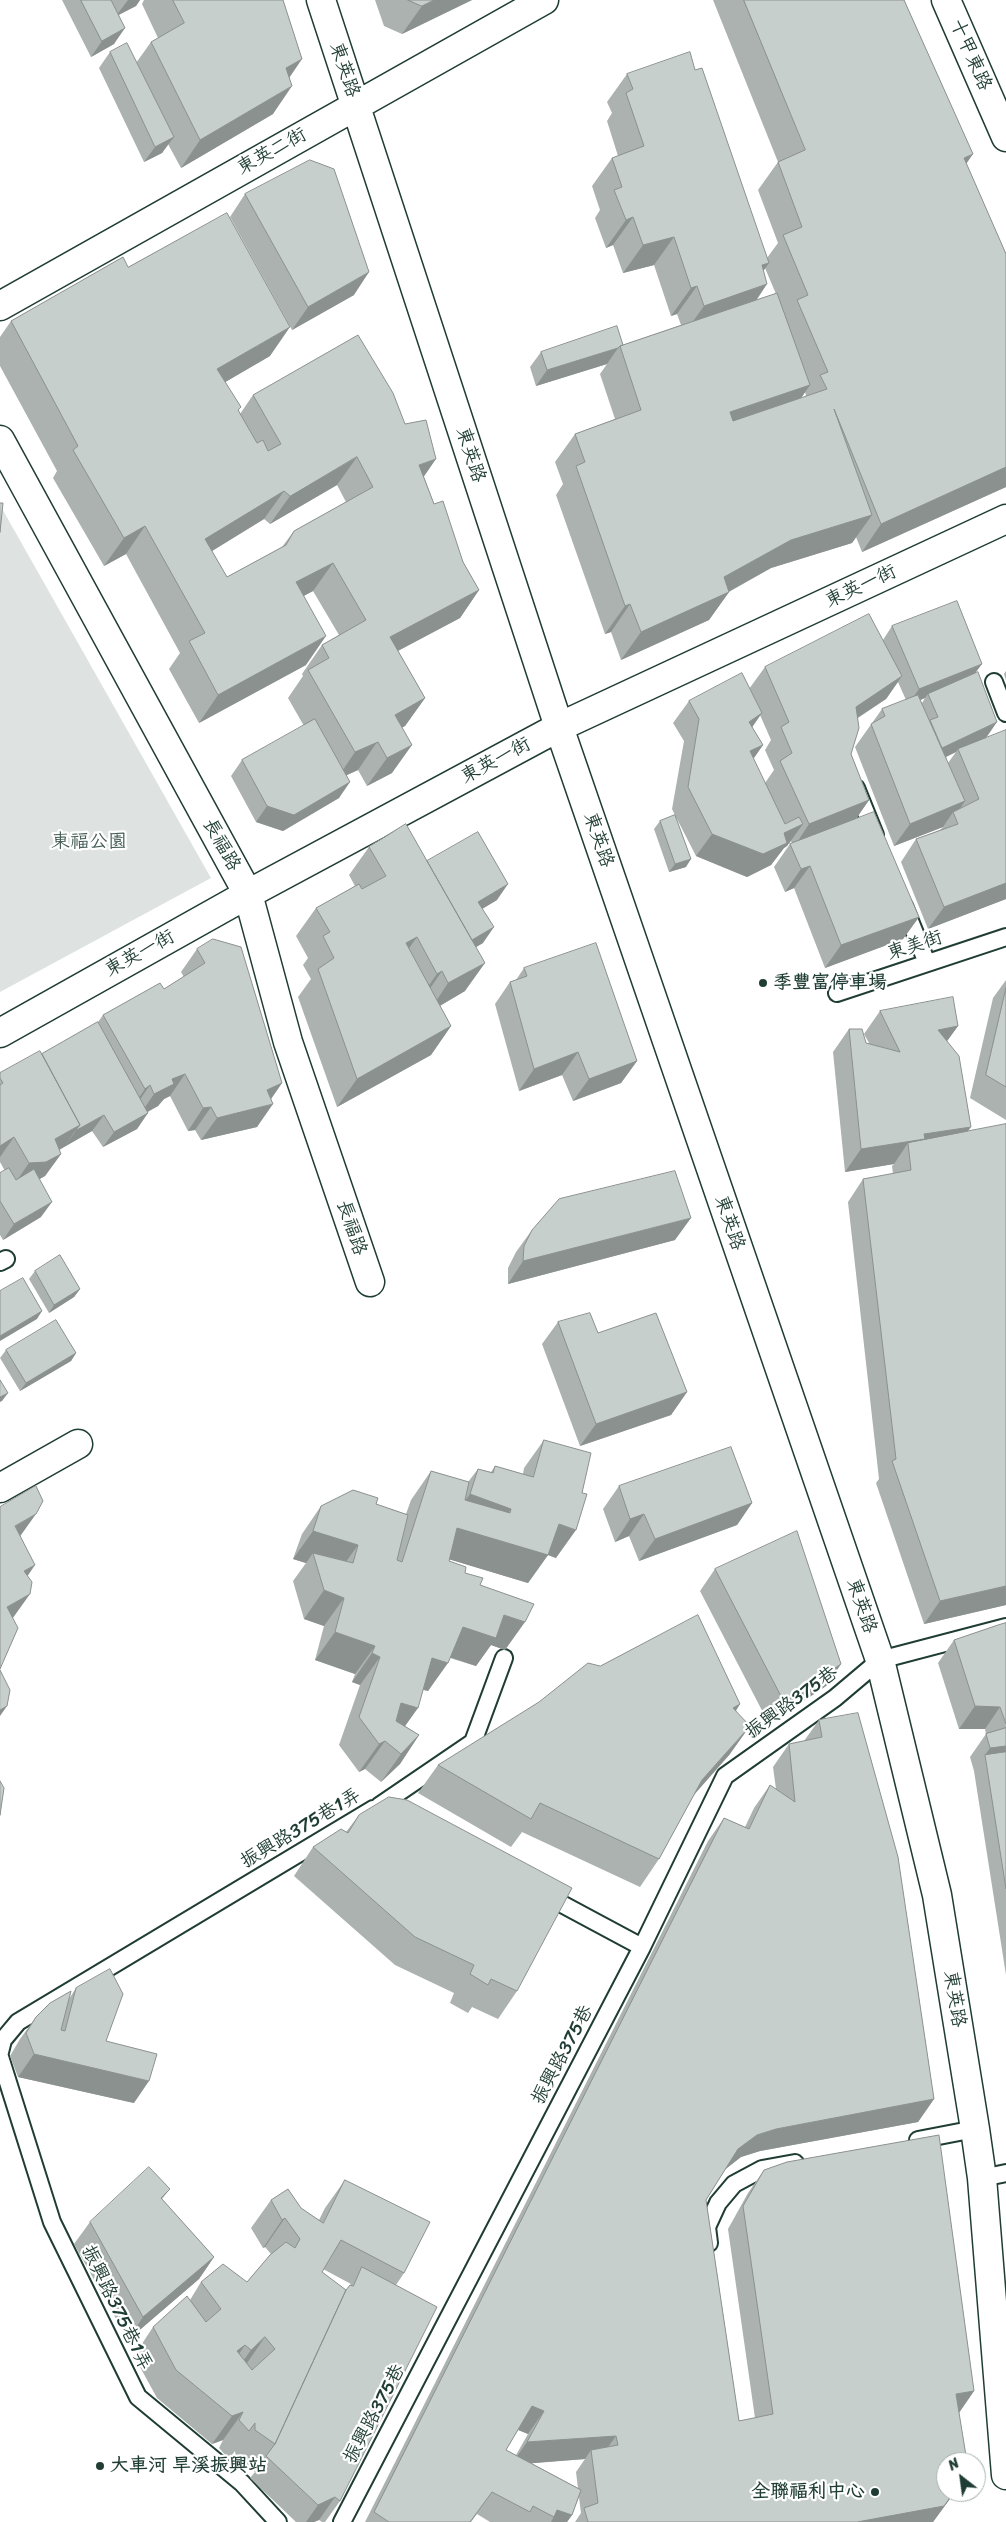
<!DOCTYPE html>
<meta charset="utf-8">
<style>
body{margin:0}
#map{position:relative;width:1006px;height:2522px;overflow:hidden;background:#fff;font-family:Sriracha,sans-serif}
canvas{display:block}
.north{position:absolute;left:936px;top:2452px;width:50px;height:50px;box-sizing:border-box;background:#fff;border:1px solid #a5b1ae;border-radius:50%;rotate:330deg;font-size:14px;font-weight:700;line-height:20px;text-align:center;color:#1f3d34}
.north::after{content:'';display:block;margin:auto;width:18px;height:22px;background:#1f3d34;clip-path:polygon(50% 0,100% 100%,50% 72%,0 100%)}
</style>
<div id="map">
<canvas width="1006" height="2522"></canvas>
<div class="north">N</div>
</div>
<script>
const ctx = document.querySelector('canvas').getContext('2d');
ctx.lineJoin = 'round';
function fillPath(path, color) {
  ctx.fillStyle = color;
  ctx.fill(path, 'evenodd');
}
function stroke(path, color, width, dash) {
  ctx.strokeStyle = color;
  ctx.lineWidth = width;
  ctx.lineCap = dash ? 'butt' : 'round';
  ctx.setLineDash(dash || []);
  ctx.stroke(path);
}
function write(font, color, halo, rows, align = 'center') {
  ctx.font = font + ' Sriracha,"LXGW WenKai TC",sans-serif';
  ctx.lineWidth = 4.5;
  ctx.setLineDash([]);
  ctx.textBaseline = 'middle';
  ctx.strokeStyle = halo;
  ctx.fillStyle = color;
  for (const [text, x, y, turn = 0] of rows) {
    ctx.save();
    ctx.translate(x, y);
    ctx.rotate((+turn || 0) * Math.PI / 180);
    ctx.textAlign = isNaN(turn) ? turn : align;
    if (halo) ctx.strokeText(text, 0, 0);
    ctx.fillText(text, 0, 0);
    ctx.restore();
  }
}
const green = new Path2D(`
 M0,505L211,878L0,992Z`);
const service = new Path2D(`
 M994,682L1006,713
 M856,788L875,835
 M904,906L927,963
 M837,993L1006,937
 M0,1262L6,1259
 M379,1806L473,1742L504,1658
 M545,1895L642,1947
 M0,2052L3,2040L18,2022L373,1809
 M0,2057L52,2222L138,2397L242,2483L278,2522
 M918,2140L975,2129
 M982,2178L1006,2173
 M709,2243L707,2227L718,2203L734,2184L762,2169L795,2163
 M342,2522L642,1947L725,1776L835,1698L880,1660L1006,1627`);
const minor = new Path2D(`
 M321,0L559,727L880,1660L937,1895L975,2129L982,2178L1006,2475
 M946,0L1006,137
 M0,306L544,0
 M0,440L248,894L288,1042L370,1282
 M0,1033L248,894L559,727L1006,519
 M0,1488L78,1444`);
const wall = new Path2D(`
 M62,0H140L136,6L119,15L114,44L91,57Z
 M144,0H283L289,77L273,114L181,168L168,144L162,153L144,162L99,68L110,52L136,63L151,42L158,38L142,4Z
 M375,0H472L402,34L384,26Z
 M713,0H904L966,164L1006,254V487L862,552L856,537L852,543L771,568L729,592L709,620L621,660L611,632L605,634L556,495L563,484L555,462L575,434L615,419L600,374L607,364L536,386L530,367L541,352L623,345L681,325L677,314L671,316L654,265L623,273L613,245L606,248L595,218L600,210L592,186L612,158L618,156L607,121L612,113L607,102L627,74L695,70L767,258L778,243L758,190L778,162ZM765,268L776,294L756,300L763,271ZM805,392L806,395L805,397L801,398Z
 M245,194L354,295L292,330L230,217Z
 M128,267L270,356L225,382L240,414L253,395L424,477L434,504L463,562L479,590L460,618L398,651L425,698L405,726L402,727L392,773L367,786L358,770L347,775L339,798L283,831L256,822L231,776L242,760L304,726L288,698L303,676L302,674L322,645L339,635L313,591L304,596L306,665L199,723L169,669L180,653L126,554L104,566L53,478L57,471L0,366V337L11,321ZM337,485L346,502L294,531L282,547L227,577L212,551L264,519L270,524Z
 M892,626L976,672L986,738L1006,899L928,929L901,862L916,839L940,830L943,827L894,846L855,747L882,709L906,700L898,682L886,699L858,718L851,754L869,800L856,819L919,917L903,939L825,968L794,888L785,892L774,867L790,844L792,843L791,841L787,846L784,848L771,865L747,877L696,856L676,817L686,867L669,872L654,829L660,821L675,815L672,809L684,741L673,723L689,701L749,689L765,667L883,640ZM925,698L922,703L920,700ZM760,715L771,740L765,750L774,770L765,783L753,759L763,745L752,727ZM956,752L948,763L946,757Z
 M1006,671V680L1004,674Z
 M369,847L427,861L497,900L482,909L483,943L476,947L465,991L440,1006L451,1026L431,1055L337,1107L298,997L311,979L303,965L308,958L296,936L316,908L355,886L349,875Z
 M197,949L282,1083L271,1099L257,1127L201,1140L195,1130L188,1131L170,1096L164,1099L158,1106L148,1112L137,1129L103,1147L92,1131L59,1150L61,1154L45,1176L40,1179L41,1217L3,1240L0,1235V1173L5,1171L0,1162V1073L42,1054L98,1022L103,1015L164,989L184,977L181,972Z
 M524,968L637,1061L621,1083L573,1101L562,1075L519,1091L495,1004L510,982L516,980Z
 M1006,980V1120L970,1098L993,998Z
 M880,1011L958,1026L947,1041L967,1132L1006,1124V1605L924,1624L876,1483L879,1479L848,1202L863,1179L893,1174L892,1166L894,1164L845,1172L833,1052L849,1029L866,1043H869L864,1034Z
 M532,1230L675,1240L508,1284V1268L516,1252Z
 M35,1271L80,1289L74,1297L49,1313L29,1279Z
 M558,1322L598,1333L687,1392L671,1415L580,1446L542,1344Z
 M6,1350L76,1353L71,1361L20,1391L0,1358Z
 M544,1440L556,1558L548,1555L528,1583L449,1559V1561L480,1585L505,1650L491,1645L476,1666L450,1658L428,1691L423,1690L405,1726L419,1735L400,1764L381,1782L365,1769L359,1772L339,1745L360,1685L352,1682L355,1674L315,1660L324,1626L304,1619L293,1581L306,1563L293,1559L302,1534L321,1506L376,1504L406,1514L411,1500L431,1471L468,1482L478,1469L491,1472L495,1466L523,1474L524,1468Z
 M619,1486L752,1503L737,1525L639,1561L629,1536L615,1542L603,1509Z
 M715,1569L841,1664L826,1686L769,1724L700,1591Z
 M1006,1623V1975L974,1771L970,1757L986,1734L985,1729H959L938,1663L954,1640Z
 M740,1704L736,1711L730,1754L694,1795L659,1859L640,1887L522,1832L511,1847L418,1793L438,1765Z
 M819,1720L934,2099L918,2122L760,2151L741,2157L725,2169L706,2200L739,2421L755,2418L728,2229L748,2193L764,2170L974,2391L959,2413L946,2492H955L933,2522H575L581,2513L579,2497L572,2515L567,2522H490L477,2514L471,2522H365L708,1841L724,1818L745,1827L754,1808L770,1785L776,1789L773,1767L789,1744L804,1741ZM518,2430L528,2434L516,2455L506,2450ZM585,2459L576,2472L578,2488L531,2463Z
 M359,1815L517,1991L498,2019L472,2007L468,2013L450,2003L454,1993L395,1965L294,1876L313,1847L346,1832Z
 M76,1988L106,2041L134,2103L18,2077L10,2056L20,2039L36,2017L69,1999Z
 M345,2180L404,2273L396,2285L340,2501L325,2522H322L319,2520L314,2522H296L250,2478L255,2472L236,2458L235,2451L229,2459L219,2448L223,2440L212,2444L157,2398L134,2356L153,2327L190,2300L201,2282H247L271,2254L265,2247L263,2248L251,2228L271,2200L301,2208L319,2220L325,2208ZM323,2269L351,2284L346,2290L322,2272Z
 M170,2189L162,2199L214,2257L199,2279L128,2340L74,2244L90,2222Z`);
const shadedWall = new Path2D(`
 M128,0H140L136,6L116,16Z
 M434,0H472L402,34L422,6Z
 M125,28L114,44L91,57L102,41Z
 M302,59L283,87L286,68Z
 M292,86L273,114L181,168L200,140Z
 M174,137L162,153L144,162L155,147Z
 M973,154L953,183L964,158Z
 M633,217L613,245L606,248L626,220Z
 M674,237L654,265L623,273L643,245Z
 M769,263L750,290L767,284L748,313L684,334L704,306L762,265Z
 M369,272L354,295L292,330L308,307Z
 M697,286L677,314L671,316L691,288Z
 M290,327L270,356L198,398L217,369Z
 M618,348L607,364L536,386L547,370Z
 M810,385L791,413L710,440L730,412Z
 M357,457L337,485L270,524L290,496Z
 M436,459L416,488L419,465Z
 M1006,467V487L862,552L881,524Z
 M284,491L264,519L186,567L205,539Z
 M872,515L852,543L771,568L726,593L729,592L709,620L621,660L641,632L724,577L791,540Z
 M145,526L126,554L104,566L124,538Z
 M333,563L313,591L276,610L296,582Z
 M479,590L460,618L371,665L390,637Z
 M630,604L611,632L605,634L625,606Z
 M326,636L306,665L199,723L218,695Z
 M982,664L970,680L928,694L925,698L908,705L919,689Z
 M902,676L886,699L840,729L856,707Z
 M425,698L405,726L377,742L358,770L336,780L355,752L395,715Z
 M762,713L746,736L749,722Z
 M997,722L986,738L958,749L956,752L931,764L942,748Z
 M412,745L392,773L367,786L387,758Z
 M763,745L747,768L750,751Z
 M350,782L339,798L283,831L256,822L267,806Z
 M869,800L853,823L794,847L809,824Z
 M965,801L955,816L953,812L943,827L894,846L910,824Z
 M803,824L787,846L784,848L771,865L747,877L696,856L712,834L784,833Z
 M691,859L686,867L669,872L675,864Z
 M810,866L794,888L785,892L801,869Z
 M1006,883V899L928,929L944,907Z
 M508,884L497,900L467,918L478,902Z
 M919,917L903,939L825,968L841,945Z
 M494,927L483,943L459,957L470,941Z
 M417,937L397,965L406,943Z
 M485,963L465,991L429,1012L448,983Z
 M442,971L422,1000L417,1002L437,974Z
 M451,1026L431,1055L337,1107L357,1079Z
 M958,1026L942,1048L938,1030Z
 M578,1052L562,1075L519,1091L534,1069Z
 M637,1061L621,1083L573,1101L589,1079Z
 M185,1074L170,1096L164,1099L158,1106L139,1116L154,1094L172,1079Z
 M282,1083L266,1106L273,1104L257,1127L201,1140L217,1118L267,1090Z
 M150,1085L134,1108L129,1112L145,1089Z
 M211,1107L195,1130L188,1131L203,1108Z
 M148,1113L137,1129L103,1147L114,1132Z
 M104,1115L92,1131L64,1147L75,1131Z
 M80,1125L64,1147L39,1162L55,1139Z
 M971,1127L955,1149L908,1143L894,1164L845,1172L861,1149L924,1134Z
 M14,1137L0,1157V1146Z
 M61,1154L45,1176L30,1184L13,1186L29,1163Z
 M52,1202L41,1217L3,1240L14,1224Z
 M691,1218L675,1240L508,1284L523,1261Z
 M80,1289L74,1297L49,1313L54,1305Z
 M42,1311L37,1319L0,1341V1336Z
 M76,1353L71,1361L20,1391L26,1383Z
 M687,1392L671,1415L580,1446L596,1424Z
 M8,1393L2,1401L0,1402V1397Z
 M470,1494L511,1509L491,1537L450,1522Z
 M752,1503L737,1525L639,1561L655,1539Z
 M36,1514L16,1542L15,1526Z
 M644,1514L629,1536L615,1542L630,1519Z
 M559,1524L576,1530L556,1558L548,1555L528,1583L438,1556L457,1528Z
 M313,1531L358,1545L338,1573L313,1553L306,1563L293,1559Z
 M35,1565L16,1593L24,1571Z
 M1006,1586V1605L924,1624L940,1601Z
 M324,1590L344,1598L324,1626L304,1619Z
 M30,1594L10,1622L7,1607Z
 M504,1615L525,1622L505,1650L491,1645L476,1666L443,1655L463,1627Z
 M335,1632L375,1646L355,1674L315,1660Z
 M372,1653L380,1657L360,1685L352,1682Z
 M432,1658L448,1663L428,1691L412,1686Z
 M841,1664L826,1686L769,1724L784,1702Z
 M401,1703L418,1708L398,1736L381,1731Z
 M740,1704L721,1732L733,1708Z
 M7,1706L0,1716V1710Z
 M975,1706L1000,1707L985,1729H959Z
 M750,1726L730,1754L682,1808L702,1780Z
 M419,1735L400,1764L381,1782L401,1754Z
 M385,1741L365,1769L359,1772L379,1744Z
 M1006,1746V1766L985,1755L990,1748Z
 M34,2054L149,2081L134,2103L18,2077Z
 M934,2099L918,2122L760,2151L741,2157L722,2172L738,2149L757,2135L776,2129Z
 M285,2218L265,2247L263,2248L282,2220Z
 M214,2257L199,2279L128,2340L143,2317Z
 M265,2337L245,2366L231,2378L251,2350Z
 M245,2345L226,2373L237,2351Z
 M974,2391L958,2414L956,2394Z
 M532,2406L544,2411L528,2434L516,2429Z
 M243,2412L223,2440L212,2444L232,2416Z
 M616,2436L600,2458L591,2450L585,2459L511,2465L527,2442Z
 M955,2492L933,2522H857L954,2492Z
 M335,2497L319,2520L314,2522H306L318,2505Z
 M557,2510L572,2515L567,2522H551Z`);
const building = new Path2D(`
 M81,0H111L125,28L102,41Z
 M173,0H283L302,59L286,68L292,86L200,140L151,42L184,23Z
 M408,0H434L422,6Z
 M744,0H904L973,154L964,158L1006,254V467L881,524L834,409L872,515L791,540L724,577L729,592L641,632L630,604L625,606L576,466L585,462L575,434L641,410L620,346L777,293L810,385L730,412L733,421L827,389L820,375L828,372L797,300L808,295L783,235L802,227L778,162L805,150Z
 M127,43L174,137L155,147L110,52Z
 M690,52L695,70L702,68L769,263L762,265L767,284L704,306L697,286L691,288L674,237L643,245L633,217L626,220L614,190L622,187L612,158L644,146L626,93L633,89L627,74Z
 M310,160L334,169L369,272L308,307L245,194Z
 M227,213L290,327L217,369L241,407L238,410L257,443L263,440L268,451L281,444L253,395L358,335L393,393L405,424L426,420L436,459L419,465L434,504L443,501L463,562L479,590L390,637L425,698L395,715L412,745L387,758L378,742L355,752L308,670L329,658L322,645L366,620L333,563L296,582L326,636L218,695L189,641L205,633L145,526L124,538L73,450L78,446L11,321L123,257L128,267ZM357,457L373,487L294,531L286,545L227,577L205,539L284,491L290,496Z
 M617,326L623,345L620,346L618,348L547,370L541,352Z
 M0,503H3L0,532Z
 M957,601L982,664L919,689L892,626Z
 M869,614L902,676L856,707L859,728L851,754L869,800L809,824L780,761L792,753L781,727L789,722L765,667Z
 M978,672L997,722L942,748L930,720L938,717L928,694Z
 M742,673L762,713L749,722L763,745L750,751L785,824L799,817L803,824L784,833L787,843L763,854L712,834L688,787L699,719L689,701Z
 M918,695L965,801L910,824L871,724L885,716L882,709Z
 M315,719L350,782L294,815L267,806L242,760Z
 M1006,730V883L944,907L916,839L958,824L953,812L979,799L958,749Z
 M874,812L919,917L841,945L810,866L801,869L790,844Z
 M675,815L691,859L675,864L660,821Z
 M406,824L485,963L448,983L442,971L437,974L417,937L406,943L451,1026L357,1079L318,969L334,958L323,936L330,932L316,908L359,884L362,889L386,876L369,847Z
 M478,832L508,884L478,902L494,927L472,940L427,861Z
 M213,939L241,947L282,1083L267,1090L273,1104L217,1118L211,1107L203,1108L185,1074L172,1079L174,1084L154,1094L150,1085L145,1089L103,1015L160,983L164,989L205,963L197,949Z
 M596,943L637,1061L589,1079L578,1052L534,1069L510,982L527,976L524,968Z
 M1006,988V1087L986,1075Z
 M953,997L958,1026L938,1030L959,1056L971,1127L924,1134L925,1139L861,1149L849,1029H862L866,1043L900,1052L880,1011Z
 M98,1022L148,1113L114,1132L104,1115L75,1131L80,1125L42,1054Z
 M40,1051L80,1125L55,1139L61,1154L46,1162L29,1163L14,1137L0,1146V1085L3,1083L0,1078V1073Z
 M1006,1124V1586L940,1601L892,1461L896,1459L863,1179L911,1170L908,1143Z
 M9,1168L16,1180L34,1169L52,1202L14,1224L0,1201V1173Z
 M675,1171L691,1218L523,1261L524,1246L532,1230L559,1199Z
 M60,1255L80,1289L54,1305L35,1271Z
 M23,1278L42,1311L0,1336V1291Z
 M590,1313L598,1333L656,1313L687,1392L596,1424L558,1322Z
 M56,1320L76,1353L26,1383L6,1350Z
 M0,1380L8,1393L0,1397Z
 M544,1440L591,1453L582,1493L587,1494L576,1530L559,1524L548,1555L457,1528L449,1561L466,1567L465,1573L483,1578L480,1585L534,1604L525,1622L504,1615L496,1638L463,1627L448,1663L432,1658L418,1708L401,1703L396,1721L419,1735L401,1754L385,1741L379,1744L359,1717L380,1657L372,1653L375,1646L335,1632L344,1598L324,1590L313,1553L353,1563L358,1545L313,1531L321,1506L353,1490L378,1498L376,1504L408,1515L397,1560L402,1562L431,1471L469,1482L465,1500L510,1513L511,1509L470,1494L478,1469L493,1473L495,1466L533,1477Z
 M731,1447L752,1503L655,1539L644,1514L630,1519L619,1486Z
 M36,1486L43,1501L36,1514L15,1526L35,1565L24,1571L32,1582L30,1594L7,1607L18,1628L0,1669V1507Z
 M797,1531L841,1664L784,1702L715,1569Z
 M698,1615L740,1704L733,1708L750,1726L702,1780L659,1859L540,1803L531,1819L438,1765L539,1702L588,1663L600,1666Z
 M1006,1623V1724L1000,1707L975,1706L954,1640L998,1625Z
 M0,1670L10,1690L7,1706L0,1710Z
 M858,1713L898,1857L934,2099L776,2129L757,2135L738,2149L706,2200L739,2421L773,2414L743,2206L764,2170L787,2162L939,2135L974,2391L956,2394L967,2462H946V2492H954L944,2506L857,2522H588L584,2508L598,2503L591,2450L618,2445L616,2436L527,2442L544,2411L532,2406L506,2450L581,2490L572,2515L557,2510L554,2517L533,2506L530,2512L492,2492L470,2522H389L374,2512L724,1818L749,1829L770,1785L795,1802L789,1744L822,1737L819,1720Z
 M1006,1728V1746L990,1748L986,1734Z
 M1006,1752V1889L985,1755Z
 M0,1781L4,1788L0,1815Z
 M389,1797L407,1800L572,1888L517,1991L491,1979L488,1985L470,1974L474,1965L415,1937L313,1847L341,1829L348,1833L359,1815Z
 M110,1969L123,1994L106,2041L157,2054L149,2081L34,2054L26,2033L36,2017L50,2003L71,1991L61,2030L65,2031L76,1988Z
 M149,2167L170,2189L161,2198L214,2257L143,2317L90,2222Z
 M345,2180L430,2222L404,2273L341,2240L322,2272L346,2290L275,2444L255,2430V2423L249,2431L239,2420L243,2412L232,2416L176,2370L153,2327L187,2296L206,2322L221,2309L201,2282L223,2264L247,2282L270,2255L286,2242L295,2248L300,2239L285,2218L282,2220L271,2200L288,2189L301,2208L323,2223ZM265,2337L275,2349L252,2370L237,2351L245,2345L251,2350Z
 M362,2267L437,2307L340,2501L335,2497L318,2505L266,2456L275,2444L346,2290L350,2285L353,2286Z`);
const markers = [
 [763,983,5,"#1f3d34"],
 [100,2466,5,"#1f3d34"],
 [875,2492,5,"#1f3d34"]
];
const streetNames = [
 ["十甲東路",970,55,66],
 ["東英路",344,70,71],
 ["東英二街",272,152,-29],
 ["東英路",470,455,72],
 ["東英一街",861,587,-25],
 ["東英一街",496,761,-28],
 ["東英路",598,840,71],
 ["長福路",221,845,61],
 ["東美街",915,946,-18],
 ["東英一街",140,954,-29],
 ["東英路",729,1223,71],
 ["長福路",351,1228,71],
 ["東英路",861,1606,71],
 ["振興路375巷",792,1703,-36],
 ["振興路375巷1弄",301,1829,-31],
 ["東英路",954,1999,81],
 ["振興路375巷",563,2055,-62],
 ["振興路375巷1弄",116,2308,64],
 ["振興路375巷",375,2414,-62]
];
const parkNames = [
 ["東福公園",89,842]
];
const poiNames = [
 ["季豐富停車場",773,983],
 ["大車河 旱溪振興站",110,2466],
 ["全聯福利中心",865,2492,"right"]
];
fillPath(green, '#dee3e2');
stroke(service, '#1f3d34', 20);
stroke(minor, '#1f3d34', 31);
stroke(service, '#fff', 16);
stroke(minor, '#fff', 28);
fillPath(wall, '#abb2af');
fillPath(shadedWall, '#8b918f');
fillPath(building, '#c7cfcc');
stroke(building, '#8b918f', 1);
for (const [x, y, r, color] of markers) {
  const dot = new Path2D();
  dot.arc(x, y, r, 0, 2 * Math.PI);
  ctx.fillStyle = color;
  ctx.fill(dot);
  stroke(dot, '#fff', 2);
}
write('19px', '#1f3d34', '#fff', streetNames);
write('19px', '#455e57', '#fff', parkNames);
write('bold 19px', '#1f3d34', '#fff', poiNames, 'left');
</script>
